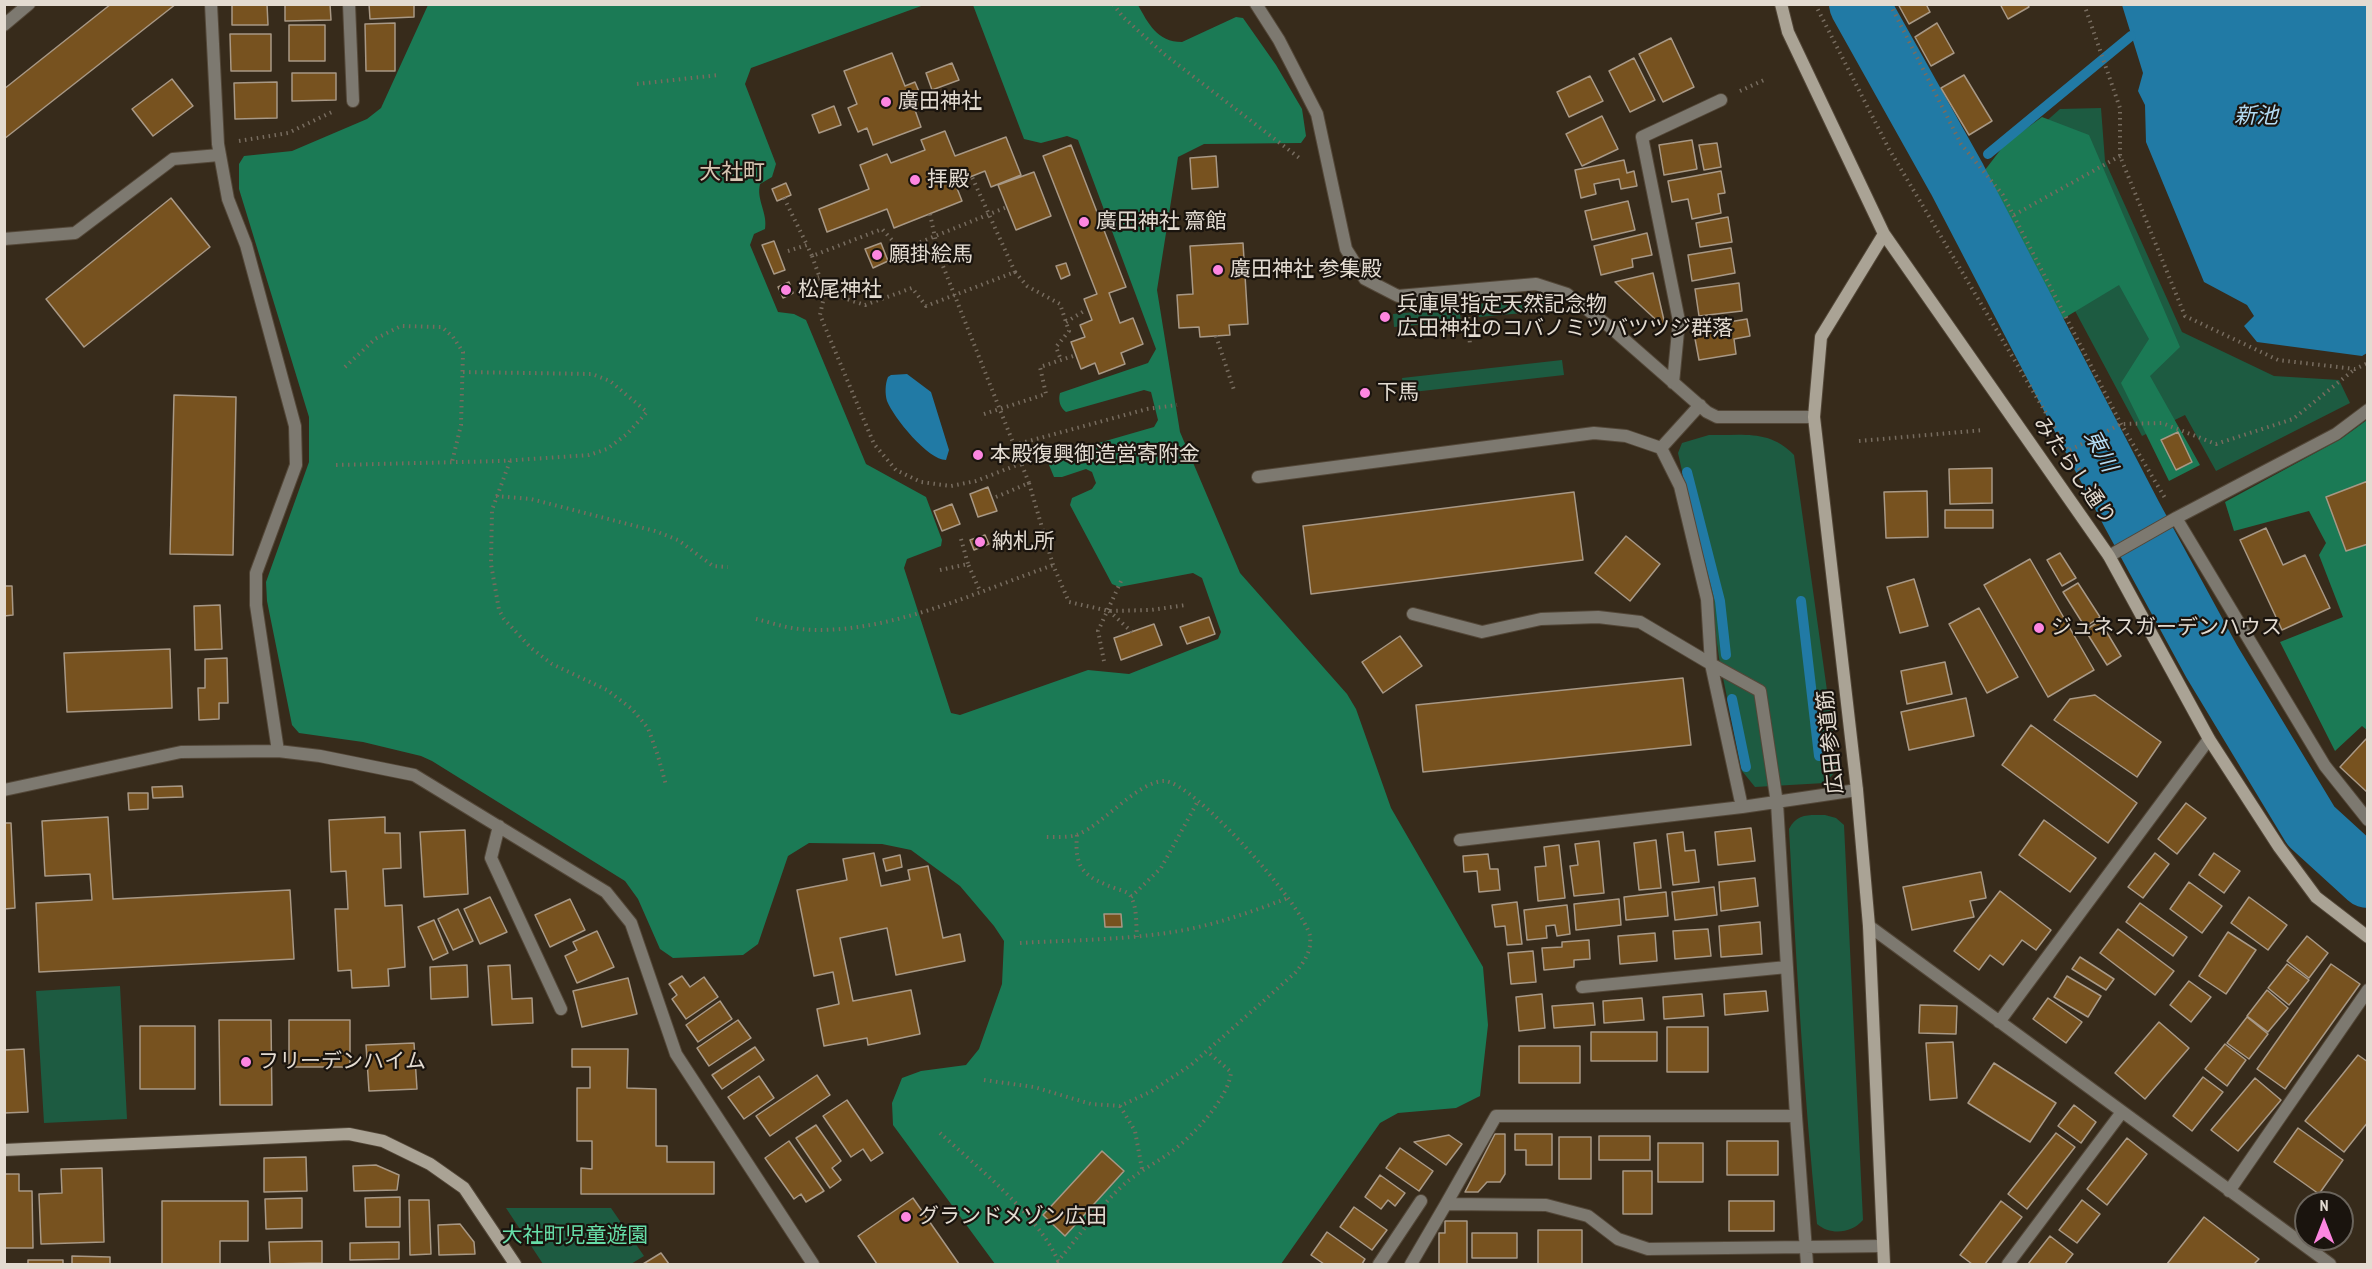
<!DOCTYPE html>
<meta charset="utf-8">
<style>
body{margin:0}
#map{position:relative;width:2372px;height:1269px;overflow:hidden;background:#372b1b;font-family:"PT Sans Narrow",sans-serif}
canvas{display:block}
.frame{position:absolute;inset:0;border:6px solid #e3dbd1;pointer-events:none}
.north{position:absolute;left:2294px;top:1191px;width:60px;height:60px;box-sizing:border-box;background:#1a140e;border:2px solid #6a645c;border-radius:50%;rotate:0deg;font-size:16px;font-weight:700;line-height:24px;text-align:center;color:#e3dbd1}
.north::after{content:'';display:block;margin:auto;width:21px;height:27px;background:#fd86e1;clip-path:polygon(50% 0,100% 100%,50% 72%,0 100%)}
</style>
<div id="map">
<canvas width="2372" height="1269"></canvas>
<div class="frame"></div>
<div class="north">N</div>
</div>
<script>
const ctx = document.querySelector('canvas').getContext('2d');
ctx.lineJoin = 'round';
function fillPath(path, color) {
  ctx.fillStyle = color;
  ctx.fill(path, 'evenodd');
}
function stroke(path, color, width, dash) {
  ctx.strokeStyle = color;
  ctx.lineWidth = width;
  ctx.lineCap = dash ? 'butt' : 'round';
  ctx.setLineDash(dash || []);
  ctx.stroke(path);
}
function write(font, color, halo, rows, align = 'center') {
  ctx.font = font + ' "PT Sans Narrow","Noto Sans JP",sans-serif';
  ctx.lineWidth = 4.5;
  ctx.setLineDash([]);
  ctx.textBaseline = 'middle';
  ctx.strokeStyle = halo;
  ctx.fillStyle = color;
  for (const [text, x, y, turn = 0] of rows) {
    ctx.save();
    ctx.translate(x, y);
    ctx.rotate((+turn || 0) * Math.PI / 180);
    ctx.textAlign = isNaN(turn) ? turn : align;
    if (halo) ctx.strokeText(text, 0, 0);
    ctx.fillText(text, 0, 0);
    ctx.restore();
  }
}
const green = new Path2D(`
 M2101,108L2105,161L2182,332L2274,376L2339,380L2350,403L2216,471L2185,415L2142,436L1997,165L2060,109Z
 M1544,298L1545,311L1479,317L1477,304Z
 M1459,308L1461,321L1394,327L1393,314Z
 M1562,360L1564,375L1404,393L1402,378Z
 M1709,435C1742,436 1769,429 1794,455L1838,769L1825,783L1755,787L1742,771L1719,658L1711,599L1678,453L1682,443Z
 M1825,815L1836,818L1844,825L1863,1220C1852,1233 1831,1236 1817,1224C1804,1093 1796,961 1789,829C1797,813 1809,815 1825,815Z
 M120,986L127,1119L44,1123L36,991Z
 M506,1208H611L644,1256L631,1264H543Z`);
const forest = new Path2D(`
 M428,5H924L751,68L745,84L776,164L772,177L760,184C756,200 768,213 765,229L754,234L750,245L778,312L794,314L806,320L866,464L926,497L942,540L941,546L907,559L904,568L951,713L960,715L1088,670L1129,674L1218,639L1221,632L1202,578L1193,573L1119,587L1112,584L1070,505L1072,498L1092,489L1096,483L1092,472L1086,469L1062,477H1054L1049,465L1050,457L1154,427L1158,420L1151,392L1144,390L1066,412C1060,408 1058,400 1060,393L1148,363L1156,349L1078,140L1067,136L1041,143L1024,139L973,5H1138C1148,23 1157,42 1182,42L1236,17L1243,18L1276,65L1302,109L1306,136L1301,143L1204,144L1178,157L1157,290L1180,432L1240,573L1347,694L1356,709L1391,808L1483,967L1488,1025L1480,1096L1456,1108L1398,1113L1380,1123L1281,1264H995L893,1125L892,1103L902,1078L921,1071L966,1065L979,1049L1002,984L1004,941L994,926L960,886L911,850L882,844L809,843L788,856L758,944L743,955L673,958L660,949L638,899L625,881L432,761L421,756L363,742L299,733L292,725L267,601L266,582L309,462V417L239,189V164L244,156L292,151L367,119L381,108Z
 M2042,117L2089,135L2180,347L2150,376L2200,465L2169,481L2121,383L2149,339L2119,285L2061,320L1978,179L2005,144Z
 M2367,420V730L2362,726L2335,751L2280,642L2343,617L2319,555L2326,543L2309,511L2234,531L2225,502L2341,439Z`);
const water = new Path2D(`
 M2122,5H2367V353L2362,356L2257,342L2244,326L2254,316L2247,305L2204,282L2146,142L2145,105L2138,91L2143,73Z
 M907,374L931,392L949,450L946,460C928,460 894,418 887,401C885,394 885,384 888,377L891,375Z`);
const stream = new Path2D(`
 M1988,154L2131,36
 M1687,472L1720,601L1726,655
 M1801,601L1819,756
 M1732,699L1746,767`);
const river = new Path2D(`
 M1859,4L1957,179L2132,515L2212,662L2311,826L2368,878`);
const building = new Path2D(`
 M111,4H176L4,139V89Z
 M232,4H267L268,25H232Z
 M285,4H330L331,20L285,21Z
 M369,4H414V17L370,19Z
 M1898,4H1926L1930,12L1909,24Z
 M2000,4H2027L2029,7L2008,19Z
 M395,23V71H366L365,24Z
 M1937,23L1954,53L1931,66L1915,37Z
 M289,25H325V61H289Z
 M230,34H271V71H231Z
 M1671,38L1694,87L1663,102L1639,54Z
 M892,53L905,86L915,82L925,106L915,110L921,127L873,145L867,128L858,132L848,108L857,104L844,71Z
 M1634,58L1655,100L1630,112L1609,71Z
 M952,63L959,80L932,90L926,73Z
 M292,73H336V100L292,101Z
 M1964,75L1992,121L1969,135L1941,88Z
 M1590,76L1603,101L1569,117L1557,92Z
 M172,79L193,106L153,136L132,109Z
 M277,82V118L235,119L234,83Z
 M834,106L841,125L819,133L812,115Z
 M1602,116L1618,149L1582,166L1566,134Z
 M945,131L955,156L1006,137L1021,175L991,187L985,171L955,183L962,201L894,228L887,209L827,232L819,209L869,189L860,165L887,154L891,163L925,150L921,140Z
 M1692,140L1697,169L1664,175L1659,145Z
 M1717,143L1721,167L1704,170L1699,145Z
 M1071,145L1126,287L1109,293L1120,323L1133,318L1143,344L1121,353L1125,364L1099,374L1095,363L1081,369L1071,342L1085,337L1080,325L1092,320L1084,299L1097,294L1043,156Z
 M1216,156L1218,187L1192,189L1190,158Z
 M1624,160L1627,173L1634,171L1637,186L1621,189L1619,179L1594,184L1596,194L1581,198L1575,170Z
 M1721,171L1725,193L1718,194L1721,213L1692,219L1688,199L1672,202L1668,181Z
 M1034,172L1051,216L1016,230L998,185Z
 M786,183L791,195L777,201L772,189Z
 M171,198L210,247L84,347L46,299Z
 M1628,201L1635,230L1592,240L1585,211Z
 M1728,217L1732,242L1700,247L1696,223Z
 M1647,233L1652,255L1632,259L1633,267L1601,275L1594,246Z
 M774,241L785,270L774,274L762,245Z
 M881,243L888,261L873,268L865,249Z
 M1243,243L1248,324L1229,325L1230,335L1200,337L1199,327L1179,328L1177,295L1193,294L1190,246Z
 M1731,248L1735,273L1692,281L1688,255Z
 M1066,263L1070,275L1061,279L1056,266Z
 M1653,273L1666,329L1615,282Z
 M789,282L793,293L783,298L778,287Z
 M1739,283L1742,311L1699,316L1695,289Z
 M1747,319L1750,336L1734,339L1736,354L1699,360L1693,328Z
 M174,395L236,397L233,555L170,554Z
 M2178,432L2192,462L2176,470L2161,440Z
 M1992,468V503L1950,504L1949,469Z
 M2368,481V544L2346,551L2326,497Z
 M988,487L997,511L978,517L970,494Z
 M1927,491L1928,537L1886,538L1884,492Z
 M1574,492L1583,560L1311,594L1303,526Z
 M952,504L960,524L942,531L934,511Z
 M1945,510H1993V528H1945Z
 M2266,528L2283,565L2305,555L2330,608L2282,630L2240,540Z
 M985,535L989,544L974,550L970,540Z
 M1626,536L1660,564L1630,601L1595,573Z
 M2060,553L2076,578L2062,586L2047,560Z
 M2030,559L2094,670L2048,697L1984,585Z
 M1914,579L1928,626L1900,633L1887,587Z
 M2078,583L2100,617L2085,627L2063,592Z
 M4,586H12L13,615L4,616Z
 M220,605L222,649L195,650L194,606Z
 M1979,608L2018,677L1987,693L1949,624Z
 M1209,617L1215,634L1187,644L1180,627Z
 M2100,621L2121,656L2107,665L2085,630Z
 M1154,624L1162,645L1121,660L1114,638Z
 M1400,636L1422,666L1383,693L1362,662Z
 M170,649L172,708L67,712L64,653Z
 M227,658L228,703H219V719L199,720L198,688H205V659Z
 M1945,662L1952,694L1907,704L1901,671Z
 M1683,678L1691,745L1423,772L1416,705Z
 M2095,695L2161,742L2137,777L2054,720L2070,699Z
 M1966,698L1974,736L1909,750L1901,712Z
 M2031,725L2137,803L2108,843L2002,765Z
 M2366,739L2368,740V793L2340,767Z
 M182,786L183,797L153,798L152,787Z
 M128,793H148V809L129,810Z
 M2186,803L2206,818L2177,854L2158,839Z
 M108,817L113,899L290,890L294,959L39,972L36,903L92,900L90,874L45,876L42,821Z
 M385,817V833H400L401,868L383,869L385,906L402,905L405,967L388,969L389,986L352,988L351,970L338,971L335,909H348L346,871L331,872L329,820Z
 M2044,820L2096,858L2070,892L2019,855Z
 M4,823H11L15,908L4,909Z
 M1751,828L1755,861L1718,865L1715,832Z
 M465,830L468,894L424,897L420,832Z
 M1683,832L1685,851L1695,850L1699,882L1673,885L1667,834Z
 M1656,840L1661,888L1639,890L1634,843Z
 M1599,841L1604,893L1574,896L1570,866L1578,865L1575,844Z
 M1559,845L1565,898L1538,901L1535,867L1546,866L1544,847Z
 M874,853L881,886L910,880L908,870L928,866L943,938L960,934L965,961L896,975L887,928L840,938L853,1001L911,990L920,1034L868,1045L867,1038L824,1046L817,1009L839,1004L833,972L814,976L797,890L847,880L843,859Z
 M2155,853L2169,864L2143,898L2128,887Z
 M2214,853L2240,871L2224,893L2199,875Z
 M1488,854L1490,869H1498L1500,890L1479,892L1477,871L1464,872L1463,856Z
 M900,855L902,867L886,871L883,859Z
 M1981,872L1986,898L1970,901L1974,917L1912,930L1903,887Z
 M1755,878L1758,906L1721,911L1719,882Z
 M2189,882L2222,906L2202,933L2170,909Z
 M1714,887L1717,915L1675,920L1672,892Z
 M2000,891L2051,930L2036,950L2022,940L2003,965L1990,955L1979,970L1954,951Z
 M1666,892L1668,916L1626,920L1624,897Z
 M490,897L507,932L480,944L464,909Z
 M2249,897L2287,925L2268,950L2231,923Z
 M570,899L585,930L550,947L535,915Z
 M1619,899L1621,925L1576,930L1574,904Z
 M1517,902L1522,944L1507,945L1505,926L1495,927L1492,905Z
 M2140,903L2187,937L2173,956L2126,922Z
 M1567,905L1570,934L1557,936L1555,925L1546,926L1547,938L1527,940L1524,910Z
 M458,909L473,941L453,950L438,919Z
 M1104,914H1121L1122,927H1105Z
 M434,920L448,953L433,960L418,927Z
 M1760,922L1762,954L1721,957L1719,926Z
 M1708,929L1711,956L1675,959L1673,931Z
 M2118,929L2174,971L2155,995L2100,953Z
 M597,931L614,967L577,983L565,956L577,950L573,942Z
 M2228,932L2256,950L2226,994L2199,976Z
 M1655,933L1657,961L1620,964L1618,936Z
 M2307,936L2328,953L2309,978L2287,961Z
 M1589,940L1590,959L1574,960V967L1544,970L1542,948L1562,947V942Z
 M1533,951L1536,982L1511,984L1508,953Z
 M2080,957L2114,979L2106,990L2072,969Z
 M2287,964L2309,980L2289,1005L2268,988Z
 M2331,964L2360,984L2285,1089L2257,1069Z
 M467,965L468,997L431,999L430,967Z
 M510,965L512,999L532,998L533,1023L492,1025L488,966Z
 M682,976L690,987L704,977L718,997L686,1019L672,999L677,995L669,984Z
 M2067,976L2101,996L2088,1017L2054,997Z
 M628,978L637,1014L582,1027L573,991Z
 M2189,981L2211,997L2191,1022L2170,1005Z
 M2267,990L2288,1008L2268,1032L2247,1016Z
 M1766,991L1768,1011L1725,1015L1724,994Z
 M1542,994L1545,1028L1519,1031L1516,997Z
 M1702,994L1704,1016L1664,1019L1663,997Z
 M1642,998L1644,1020L1604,1023L1603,1001Z
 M2048,998L2082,1022L2066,1043L2033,1019Z
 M720,1001L732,1019L698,1042L686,1025Z
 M1593,1003L1595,1025L1554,1028L1552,1006Z
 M1920,1005L1957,1006L1956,1034L1919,1033Z
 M2247,1017L2268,1034L2249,1059L2227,1043Z
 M219,1020H271L272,1105H220Z
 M289,1020H350V1067H289Z
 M738,1020L751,1038L709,1066L697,1048Z
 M2159,1022L2189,1048L2145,1099L2115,1073Z
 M140,1026H195V1089H140Z
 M1667,1027H1708V1072H1667Z
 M1591,1032H1657V1061H1591Z
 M1953,1042L1957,1098L1930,1100L1926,1043Z
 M414,1043L417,1089L369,1091L366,1045Z
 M2225,1044L2246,1060L2227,1086L2205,1069Z
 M1519,1046H1580V1083H1519Z
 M755,1047L764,1060L722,1089L712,1075Z
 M24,1049L28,1112L4,1113V1050Z
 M572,1049H628L627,1088L656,1089V1146H667V1162H714V1194H581V1168L592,1169V1141H577V1088H590V1067H572Z
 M2358,1055L2368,1062V1122L2344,1152L2305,1121Z
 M1994,1063L2056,1103L2030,1142L1968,1103Z
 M817,1075L830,1095L770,1136L756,1116Z
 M759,1076L774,1098L744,1119L728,1097Z
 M2203,1077L2223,1092L2192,1131L2173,1116Z
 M2255,1078L2281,1100L2238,1151L2211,1130Z
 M847,1100L883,1153L871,1161L863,1149L851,1157L823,1116Z
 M2074,1105L2096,1122L2081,1143L2058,1126Z
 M816,1125L841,1161L832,1168L841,1180L830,1188L796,1138Z
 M2298,1128L2343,1160L2319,1194L2274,1162Z
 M2056,1133L2075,1147L2027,1209L2008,1194Z
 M1495,1134H1505V1174L1500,1182H1487L1478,1192H1465Z
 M1515,1134H1552V1165H1526V1150H1515Z
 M1449,1135L1462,1144L1446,1165L1414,1142Z
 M1599,1136H1650V1160H1599Z
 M1559,1137H1591V1179H1559Z
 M2127,1138L2147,1154L2107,1205L2087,1189Z
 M789,1141L824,1191L806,1202L801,1194L794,1199L765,1158Z
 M1727,1141H1778V1175H1727Z
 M1658,1143H1703V1182H1658Z
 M1400,1148L1433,1171L1419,1191L1386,1168Z
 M1102,1151L1124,1171L1065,1236L1043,1215Z
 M306,1157L307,1191L264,1192V1158Z
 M376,1165L399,1175L397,1190L354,1191L353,1166Z
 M102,1168L104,1242L41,1244L39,1194L62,1193L61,1169Z
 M1623,1171H1652V1214H1623Z
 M4,1174H19V1191H32L33,1248H4Z
 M1380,1175L1405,1193L1395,1206L1388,1200L1381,1209L1365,1197Z
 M400,1197V1227H366L365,1198Z
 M302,1198V1228L266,1229L265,1199Z
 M913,1198L959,1264H877L858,1236Z
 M409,1200H429L431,1254L410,1255Z
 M2082,1200L2100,1214L2077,1243L2059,1230Z
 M162,1201H248V1241H220V1264H162Z
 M1729,1201H1774V1231H1729Z
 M2001,1201L2022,1217L1985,1264H1972L1960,1255Z
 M1354,1207L1387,1230L1372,1250L1340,1227Z
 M2204,1217L2259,1259L2254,1264H2167Z
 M1445,1221H1467V1264H1439V1233H1445Z
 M460,1224L474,1242L475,1254L439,1255L438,1225Z
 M1538,1230H1582V1264H1538Z
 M1327,1232L1365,1259L1362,1264H1324L1311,1255Z
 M1472,1233H1517V1258H1472Z
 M2050,1236L2073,1254L2065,1264H2028Z
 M322,1241V1263L270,1264L269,1242Z
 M399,1242V1259L350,1260V1243Z
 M661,1253L669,1264H643Z
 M72,1256L110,1257V1264H72Z
 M28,1260H63V1264H28Z`);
const path = new Path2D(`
 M1113,4L1123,17L1164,54L1302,160
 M1815,4L1889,149L2081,472
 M1890,4L1961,144L2003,195L2121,424L2165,498
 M2084,4L2120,108V156L2185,316L2278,360L2355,369L2368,363
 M637,84L719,75
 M1740,91L1764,80
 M239,141L288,133L334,111
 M784,198L807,245
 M930,214L939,256L1014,445L1147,409L1177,405
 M2014,215L2120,156
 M788,251L807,245L812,256L882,229L901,250L1007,207
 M812,256L825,292L820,315L874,444L896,470L921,482L951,486L976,481L1022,463
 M1015,272L1027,286L1060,304L1069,331L1056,347L1061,360
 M801,283L819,277
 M825,292L865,305L912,288L926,306L1015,272L972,177
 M1468,311L1470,346
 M1066,322L1084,311
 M1216,336L1234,390
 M345,367L375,339L401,326L442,327L453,337L463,352L461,425L452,462
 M984,414L1046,394L1040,367L1076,355
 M1859,441L1984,430
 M2070,450L2121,424L2162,423L2216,444L2293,419L2355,369
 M510,461L492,510L491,564L499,610L504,619L531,648L552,664L607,690L632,709L648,728L658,756L666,785
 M336,465L502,461L589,455L607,449L627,434L647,412L610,381L592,374L462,372
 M1029,483L1053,565L1069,602L1109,611L1151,610L1186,605
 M496,496L531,499L655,531L678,540L713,566L728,567
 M996,497L1029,483L1014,445
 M961,539L968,564
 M940,570L968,564L980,591
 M1109,611L1132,632
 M756,619C770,622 785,628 800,629C882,637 977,592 1053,565
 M1104,661L1098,631L1122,579
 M1077,835C1074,870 1085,877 1117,889C1123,891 1130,892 1132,899C1137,909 1136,925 1137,937
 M1131,897L1161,868L1198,801
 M1020,943C1071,940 1123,940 1173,932C1212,926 1251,912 1288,898
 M984,1080L1034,1087L1091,1104L1120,1106L1150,1092L1191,1065L1295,973C1304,962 1312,951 1310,936C1304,906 1193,781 1164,781C1139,781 1103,824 1079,834C1069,838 1054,837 1043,837
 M1120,1106L1135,1131L1142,1169
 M940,1133C976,1166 1040,1217 1058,1261C1078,1238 1096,1211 1118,1190C1135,1173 1153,1165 1171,1152C1192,1137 1229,1098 1231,1072L1207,1051`);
const street = new Path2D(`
 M211,4L218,144L228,199L246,245L295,426L296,465L256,573V605L278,751
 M349,4L353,101
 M1256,4L1279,40L1317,114L1346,249L1365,279L1398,296L1536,284L1567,294L1610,327L1707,412L1717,417H1814
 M4,25L29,4
 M4,239L75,233L173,159L219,155
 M1673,383L1679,321L1642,137L1721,100
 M1661,448L1680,486L1707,599L1711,664L1760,691L1777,803L1796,1116L1807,1264
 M1258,477L1594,433L1626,436L1661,448L1700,405
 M2176,518L2325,766L2368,820
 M2109,556L2176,518L2336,434L2368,410
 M1413,614L1482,632L1541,619L1598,617L1640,622L1711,664L1742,807
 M4,790L181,752L278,751L320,756L414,775L606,892L631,923L676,1054L813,1264
 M499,826L491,858L561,1009
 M1460,840L1742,807L1857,790
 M1869,926L2330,1264
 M1582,987L1787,967
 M1999,1022L2209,739
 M1796,1116H1496L1446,1204L1546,1205L1588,1216L1618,1239L1648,1249L1883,1246
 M2229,1191L2368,990
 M1379,1264L1421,1201
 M1411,1264L1446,1204
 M2008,1264L2122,1112`);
const secondary = new Path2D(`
 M1781,4L1788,32L1884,234L2109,556L2209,739L2279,847L2316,897L2368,937
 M1884,234L1821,337L1814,417L1857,790L1869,926L1884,1264
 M4,1150L349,1134L383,1141L430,1164L464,1188L515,1264`);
const markers = [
 [886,102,6,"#fd86e1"],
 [915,180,6,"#fd86e1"],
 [1084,222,6,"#fd86e1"],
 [877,255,6,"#fd86e1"],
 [1218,270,6,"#fd86e1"],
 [786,290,6,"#fd86e1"],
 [1385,317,6,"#fd86e1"],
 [1365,393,6,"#fd86e1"],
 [978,455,6,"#fd86e1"],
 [980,542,6,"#fd86e1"],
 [2039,628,6,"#fd86e1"],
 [246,1062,6,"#fd86e1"],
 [906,1217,6,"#fd86e1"]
];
const poiNames = [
 ["廣田神社",898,102],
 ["拝殿",927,180],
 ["廣田神社 齋館",1096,222],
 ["願掛絵馬",889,255],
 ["廣田神社 参集殿",1230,270],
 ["松尾神社",798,290],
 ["兵庫県指定天然記念物",1397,305],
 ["広田神社のコバノミツバツツジ群落",1397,329],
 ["下馬",1377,393],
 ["本殿復興御造営寄附金",990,455],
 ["納札所",992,542],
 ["ジュネスガーデンハウス",2051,628],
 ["フリーデンハイム",258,1062],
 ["グランドメゾン広田",918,1217]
];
const streetNames = [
 ["みたらし通り",2074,471,55],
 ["広田参道筋",1831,742,-96]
];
const parkNames = [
 ["大社町児童遊園",575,1236]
];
const waterNames = [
 ["新池",2256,117],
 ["東川",2100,451,62]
];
const neighbourhoodNames = [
 ["大社町",732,173]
];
fillPath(green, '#1d5b41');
fillPath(forest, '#1b7a55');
fillPath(water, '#217aa5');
stroke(stream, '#217aa5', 10);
stroke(river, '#217aa5', 60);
fillPath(building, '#77521f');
stroke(building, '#a89885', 1.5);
stroke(street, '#534738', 14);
stroke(secondary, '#534738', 14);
stroke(path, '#776c5f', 4, [1.5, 4.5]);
stroke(street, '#7d7970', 12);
stroke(secondary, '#aaa395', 12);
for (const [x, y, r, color] of markers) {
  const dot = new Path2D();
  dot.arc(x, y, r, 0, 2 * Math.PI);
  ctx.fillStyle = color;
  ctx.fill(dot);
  stroke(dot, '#1a140e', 2);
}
write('21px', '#e3dbd1', '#1a140e', poiNames, 'left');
write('21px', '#e3dbd1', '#1a140e', streetNames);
write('21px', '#66dea8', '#1a140e', parkNames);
write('italic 22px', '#b4dcf4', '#1a140e', waterNames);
write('22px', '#d6c5b2', '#1a140e', neighbourhoodNames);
</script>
